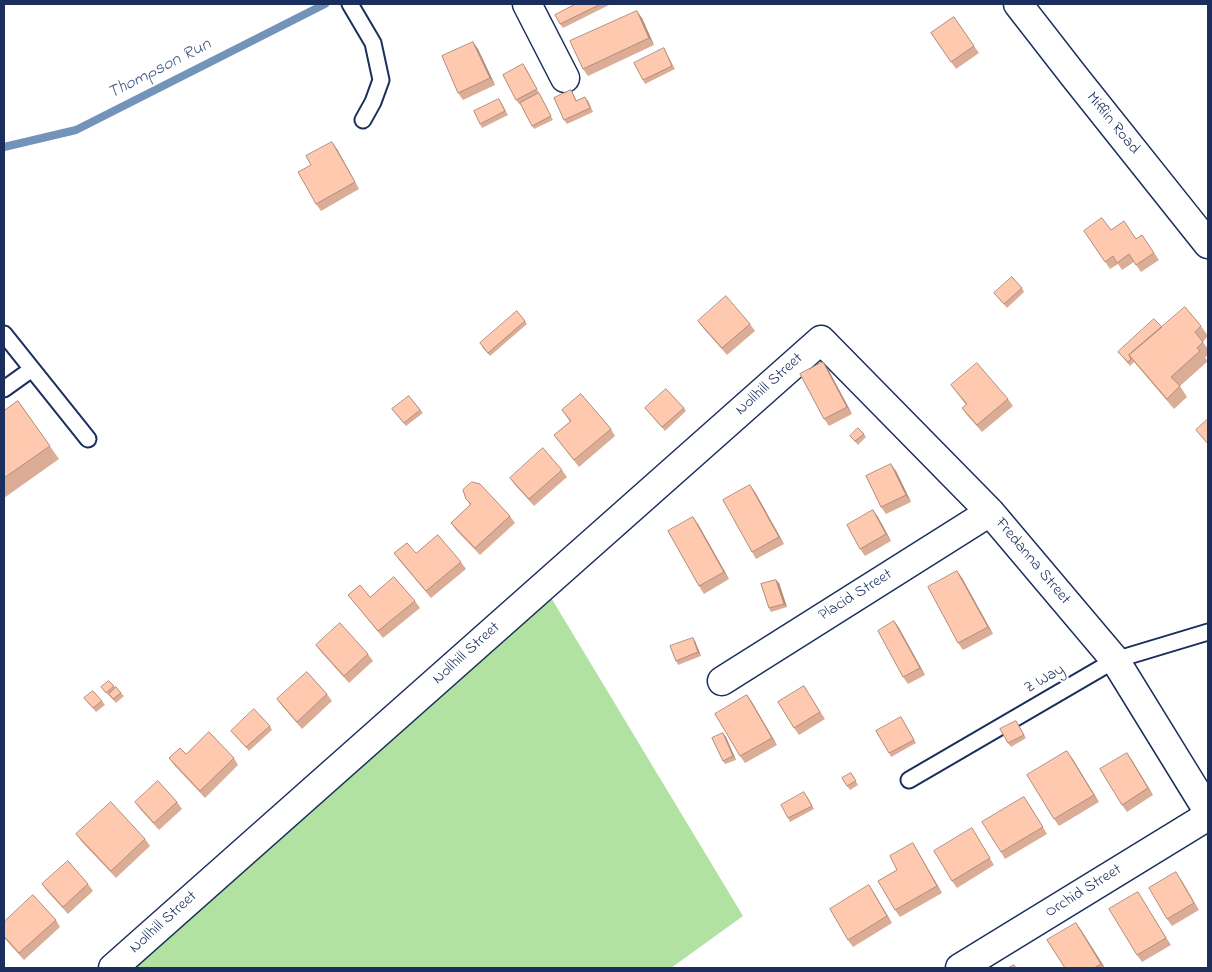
<!DOCTYPE html>
<style>
body{margin:0}
#map{position:relative;width:1212px;height:972px;overflow:hidden;background:#fff;font-family:"Indie Flower",sans-serif}
canvas{display:block}
.frame{position:absolute;inset:0;border:5px solid #1b2f5e;pointer-events:none}
</style>
<div id="map">
<canvas width="1212" height="972"></canvas>
<div class="frame"></div>
</div>
<script>
const ctx = document.querySelector('canvas').getContext('2d');
ctx.lineJoin = 'round';
function fillPath(path, color) {
  ctx.fillStyle = color;
  ctx.fill(path, 'evenodd');
}
function stroke(path, color, width, dash) {
  ctx.strokeStyle = color;
  ctx.lineWidth = width;
  ctx.lineCap = dash ? 'butt' : 'round';
  ctx.setLineDash(dash || []);
  ctx.stroke(path);
}
function write(font, color, halo, rows, align = 'center') {
  ctx.font = font + ' "Indie Flower",sans-serif';
  ctx.lineWidth = 4;
  ctx.setLineDash([]);
  ctx.textBaseline = 'middle';
  ctx.strokeStyle = halo;
  ctx.fillStyle = color;
  for (const [text, x, y, turn = 0] of rows) {
    ctx.save();
    ctx.translate(x, y);
    ctx.rotate((+turn || 0) * Math.PI / 180);
    ctx.textAlign = isNaN(turn) ? turn : align;
    if (halo) ctx.strokeText(text, 0, 0);
    ctx.fillText(text, 0, 0);
    ctx.restore();
  }
}
const green = new Path2D(`
 M544,586L743,916L671,968H129Z`);
const stream = new Path2D(`
 M4,147L76,130L325,4`);
const service = new Path2D(`
 M350,4L373,43L381,80L373,102L363,120
 M4,334L88,439
 M4,389L32,369
 M909,780L1115,660L1208,632`);
const minor = new Path2D(`
 M527,4L565,78
 M722,681L990,512
 M113,968L821,340L990,512L1115,660L1208,811
 M960,968L1208,816`);
const tertiary = new Path2D(`
 M1018,4L1074,76L1208,244`);
const wall = new Path2D(`
 M576,4H611L563,28L560,24Z
 M954,17L979,53L956,69L931,33Z
 M642,18L654,45L588,76L583,69Z
 M473,42L478,49L495,85L463,100L458,93Z
 M666,52L675,69L645,84L643,80Z
 M526,68L539,93L519,104L516,100Z
 M571,90L577,101L588,100L593,112L567,124L564,120Z
 M539,93L553,120L534,129L532,126Z
 M501,102L508,115L482,128L480,124Z
 M337,149L359,189L321,211L316,204L311,165Z
 M1111,230L1136,239L1142,235L1159,260L1141,272L1134,262L1122,270L1118,264L1110,269L1084,231Z
 M1022,288L1024,292L1007,308L994,293Z
 M525,321L527,324L490,356L482,347Z
 M698,321L750,324L755,331L727,355L703,328Z
 M1201,326L1208,336L1203,342L1208,349V354L1205,358L1208,361L1180,386L1187,397L1174,409L1134,362L1130,366L1118,352L1162,327Z
 M828,369L852,414L829,426L824,419Z
 M951,385L1008,399L1013,406L982,432L967,415L962,408L966,405Z
 M409,396L423,413L406,426L395,413Z
 M18,401L59,459L4,498V411Z
 M645,408H684L686,411L665,431Z
 M562,410L611,429L615,436L579,467L554,435L570,422Z
 M864,434L866,437L858,445L850,436Z
 M562,470L567,477L534,506L515,485L510,478Z
 M896,471L911,502L886,514L881,507Z
 M755,492L784,544L756,559L752,552Z
 M466,499L510,516L515,523L480,555L456,530L451,523L470,505Z
 M873,510L878,517L891,541L865,556L860,549Z
 M698,524L729,579L704,594L699,586Z
 M394,553L461,562L466,569L431,598L399,560Z
 M957,571L962,578L993,634L963,650L958,643Z
 M776,580L779,583L787,607L771,612L769,608Z
 M348,595L415,601L420,608L383,638Z
 M894,621L899,628L925,675L908,684L903,677Z
 M695,641L701,656L678,665L676,661Z
 M316,645L368,654L373,661L349,683L321,652Z
 M114,686L124,696L116,703L101,687Z
 M804,686L825,719L799,735L794,728Z
 M327,694L332,701L302,729L282,706L277,699Z
 M747,695L777,745L745,763L740,756Z
 M84,698L102,701L105,705L96,712Z
 M903,720L916,743L891,757L889,753Z
 M1018,724L1026,738L1011,747L1008,743Z
 M270,726L272,730L249,751L231,731Z
 M723,733L726,737L736,760L725,764L723,761Z
 M1127,753L1153,795L1127,812L1122,805Z
 M186,754L234,758L238,765L205,798L174,765L169,758Z
 M1072,758L1099,802L1059,826L1054,819Z
 M851,773L858,785L850,790L847,786Z
 M807,796L814,809L790,822L788,818Z
 M135,802H177L182,809L159,830L140,809Z
 M1029,804L1047,834L1005,859L1001,852Z
 M972,828L994,865L957,888L952,881Z
 M76,834L145,839L150,846L116,878L81,841Z
 M917,850L942,893L900,917L895,910L897,870Z
 M1181,879L1199,910L1172,926L1167,919Z
 M42,884H88L93,891L68,914L47,891Z
 M874,893L892,923L853,947L848,940Z
 M1142,899L1171,945L1142,962L1137,955Z
 M56,920L60,927L24,960L4,938V922Z
 M1076,923L1081,930L1105,968H1065Z`);
const shadedWall = new Path2D(`
 M637,11L642,18L654,45L649,38Z
 M473,42L478,49L495,85L490,78Z
 M332,142L337,149L359,189L355,182Z
 M823,362L828,369L852,414L847,407Z
 M891,464L896,471L911,502L906,495Z
 M750,485L755,492L784,544L779,537Z
 M873,510L878,517L891,541L886,534Z
 M693,517L698,524L729,579L724,572Z
 M957,571L962,578L993,634L988,627Z
 M776,580L779,583L787,607L784,604Z
 M894,621L899,628L925,675L920,668Z
 M693,638L695,641L701,656L698,652Z
 M747,695L752,702L777,745L772,738Z
 M723,733L726,737L736,760L733,756Z
 M1067,751L1072,758L1099,802L1094,795Z
 M1127,753L1132,760L1153,795L1148,788Z
 M913,843L917,850L942,893L937,886Z
 M869,885L874,893L892,923L887,916Z
 M1076,923L1081,930L1105,968L1101,964Z`);
const building = new Path2D(`
 M576,4H601L560,24L555,15Z
 M637,11L649,38L583,69L570,41Z
 M954,17L974,46L951,62L931,33Z
 M473,42L490,78L458,93L442,56Z
 M664,48L672,66L643,80L634,63Z
 M523,64L537,89L516,100L503,75Z
 M571,90L576,101L585,97L590,108L564,120L554,98Z
 M539,93L551,116L532,126L520,103Z
 M499,99L505,111L480,124L474,111Z
 M332,142L355,182L316,204L298,172L311,165L306,156Z
 M1102,218L1111,230L1124,221L1136,239L1142,235L1154,253L1136,265L1129,254L1117,263L1113,256L1105,262L1084,231Z
 M1012,277L1022,288L1004,304L994,293Z
 M726,296L750,324L722,348L698,321Z
 M1185,307L1201,326L1195,332L1203,342L1197,348L1200,351L1171,377L1180,386L1167,399L1129,355Z
 M517,311L525,321L488,353L480,343Z
 M1154,319L1162,327L1129,355L1131,359L1128,362L1118,352Z
 M823,362L847,407L824,419L800,374Z
 M977,363L1008,399L977,425L962,408L967,404L951,385Z
 M666,389L684,408L662,427L645,408Z
 M581,394L611,429L574,460L554,435L571,421L562,410Z
 M409,396L420,410L404,423L392,409Z
 M18,401L50,446L4,478V411Z
 M1208,419V444L1196,430Z
 M858,428L864,434L855,441L850,436Z
 M543,448L562,470L529,499L510,478Z
 M891,464L906,495L881,507L866,476Z
 M472,482L480,484L510,516L475,548L451,523L471,504L466,499L463,490Z
 M750,485L779,537L752,552L723,500Z
 M873,510L886,534L860,549L847,525Z
 M693,517L724,572L699,586L668,531Z
 M438,535L461,562L426,591L394,553L407,543L416,553Z
 M957,571L988,627L958,643L928,587Z
 M394,577L415,601L378,631L348,595L360,585L370,597Z
 M776,580L784,604L769,608L761,584Z
 M894,621L920,668L903,677L878,631Z
 M340,623L368,654L344,676L316,645Z
 M693,638L698,652L676,661L670,646Z
 M307,672L327,694L297,722L277,699Z
 M109,681L114,686L106,693L101,687Z
 M804,686L820,712L794,728L778,702Z
 M116,687L121,693L113,699L109,694Z
 M93,691L102,701L93,708L84,698Z
 M747,695L772,738L740,756L715,714Z
 M254,709L270,726L246,747L231,731Z
 M901,717L914,740L889,753L876,731Z
 M1016,721L1024,735L1008,743L1000,729Z
 M209,732L234,758L200,791L169,758L180,748L186,754Z
 M723,733L733,756L723,761L712,738Z
 M1067,751L1094,795L1054,819L1027,775Z
 M1127,753L1148,788L1122,805L1100,769Z
 M851,773L856,781L847,786L842,778Z
 M158,781L177,802L154,823L135,802Z
 M804,792L812,806L788,818L781,805Z
 M1024,797L1043,827L1001,852L982,822Z
 M111,802L145,839L111,871L76,834Z
 M972,828L990,858L952,881L934,851Z
 M913,843L937,886L895,910L878,881L897,870L890,856Z
 M68,861L88,884L63,907L42,884Z
 M1176,872L1194,903L1167,919L1149,888Z
 M869,885L887,916L848,940L830,909Z
 M1138,892L1166,938L1137,955L1109,909Z
 M33,895L56,920L19,953L4,936V922Z
 M1076,923L1101,964L1094,968H1065L1047,940Z
 M1014,965L1016,968H1008Z`);
const streetNames = [
 ["Mifflin Road",1112,124,51],
 ["Nollhill Street",770,385,-42],
 ["Fredanna Street",1032,562,50],
 ["Placid Street",856,596,-32],
 ["Nollhill Street",467,654,-42],
 ["Z Way",1045,680,-30],
 ["Orchid Street",1084,892,-32],
 ["Nollhill Street",164,923,-42]
];
const waterNames = [
 ["Thompson Run",160,70,-27]
];
fillPath(green, '#b1e2a2');
stroke(stream, '#7393ba', 8);
stroke(service, '#1b2f5e', 19);
stroke(minor, '#1b2f5e', 31);
stroke(tertiary, '#1b2f5e', 31);
stroke(service, '#fff', 15);
stroke(minor, '#fff', 28);
stroke(tertiary, '#fff', 28);
fillPath(wall, '#dbad97');
fillPath(shadedWall, '#b28d7b');
fillPath(building, '#ffc9b0');
stroke(building, '#b28d7b', 1);
write('16px', '#1b2f5e', '#fff', streetNames);
write('italic 18px', '#405984', '#fff', waterNames);
</script>
